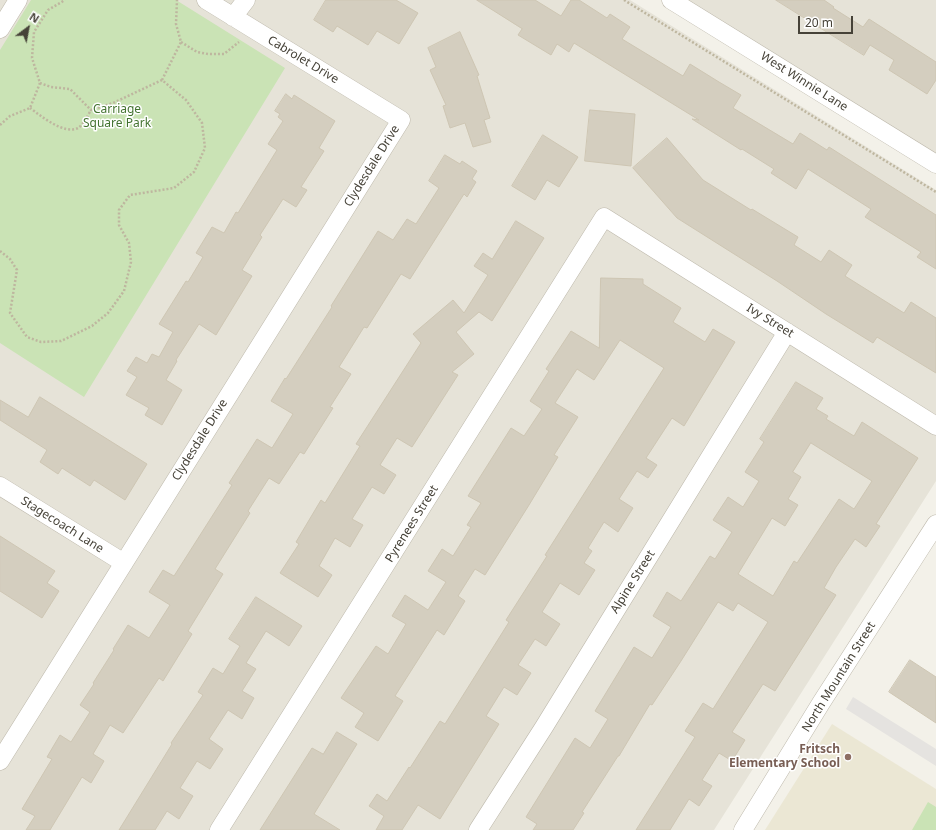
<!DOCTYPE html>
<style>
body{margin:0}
#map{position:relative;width:936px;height:830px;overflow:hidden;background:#f3f1e9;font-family:"Noto Sans",sans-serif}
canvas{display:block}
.north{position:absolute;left:8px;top:8px;width:40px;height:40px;-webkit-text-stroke:3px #fff;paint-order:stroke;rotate:32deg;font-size:11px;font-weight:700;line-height:16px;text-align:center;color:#464238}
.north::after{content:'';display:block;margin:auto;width:14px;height:18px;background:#464238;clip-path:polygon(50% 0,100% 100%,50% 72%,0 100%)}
.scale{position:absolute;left:798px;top:16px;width:55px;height:18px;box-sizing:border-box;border:2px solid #464238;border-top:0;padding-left:5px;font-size:12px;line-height:14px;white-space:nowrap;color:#464238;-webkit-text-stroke:3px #fff;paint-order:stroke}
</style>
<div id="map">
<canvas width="936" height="830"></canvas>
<div class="north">N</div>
<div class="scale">20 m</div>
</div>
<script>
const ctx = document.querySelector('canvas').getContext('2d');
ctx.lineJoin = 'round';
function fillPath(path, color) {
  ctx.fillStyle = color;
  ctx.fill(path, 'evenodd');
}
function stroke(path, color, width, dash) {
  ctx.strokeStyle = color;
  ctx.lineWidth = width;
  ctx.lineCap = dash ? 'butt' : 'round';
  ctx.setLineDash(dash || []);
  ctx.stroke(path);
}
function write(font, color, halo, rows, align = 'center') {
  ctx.font = font + ' "Noto Sans",sans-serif';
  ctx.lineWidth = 3;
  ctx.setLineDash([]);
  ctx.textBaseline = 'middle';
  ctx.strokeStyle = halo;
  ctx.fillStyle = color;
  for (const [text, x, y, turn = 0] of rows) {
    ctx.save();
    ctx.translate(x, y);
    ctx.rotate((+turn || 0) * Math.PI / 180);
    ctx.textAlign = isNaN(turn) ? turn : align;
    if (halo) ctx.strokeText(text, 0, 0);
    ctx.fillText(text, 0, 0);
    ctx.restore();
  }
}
const residential = new Path2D(`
 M0,0H630L936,190V481L714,830H0Z
 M673,0H936V163Z`);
const education = new Path2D(`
 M832,724L936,789V830H765Z`);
const green = new Path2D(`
 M31,0H176L285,68L84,397L0,343V50Z
 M928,802L936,807V830H912Z`);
const parking = new Path2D(`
 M853,697L936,749V766L846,709Z`);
const building = new Path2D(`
 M326,0H396L418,13L399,44L377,31L368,45L337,26L333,32L314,20Z
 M477,0H535L561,16L571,0H579L607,18L610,14L630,27L622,39L683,76L690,64L719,82L741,95L733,108L793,144L800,133L827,150L829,147L936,215V269L917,257L921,252L865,217L871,209L808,169L796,189L771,173L774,169L742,149L741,150L692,119L699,120L574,43L569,52L557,44L551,55L518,35L522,29Z
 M776,0H824L834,7L833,8L863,27L869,19L936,62V80L927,94L889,70L894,60L870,45L864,55Z
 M460,32L479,75L477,76L490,118L484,120L491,142L473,147L465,123L450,128L443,106L446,105L430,70L436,67L428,48Z
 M286,94L292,99L294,95L335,121L319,148L324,151L301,187L307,190L296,207L283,199L260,235L262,237L242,270L252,276L216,335L199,324L176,360L177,361L166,380L182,390L162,425L145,415L149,408L126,395L137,377L127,371L136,357L147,363L152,354L159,357L173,332L159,324L186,281L188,282L203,257L196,253L212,227L224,233L236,212L238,213L277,150L268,144L283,121L278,117L280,114L275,111Z
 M590,110L635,114L631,166L585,161Z
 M543,135L578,157L559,187L547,180L535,200L512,186Z
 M667,138L703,180L751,210L752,209L798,237L794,245L821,262L829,250L852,265L845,276L904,313L911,302L936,318V373L877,337L873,343L826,314L777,281L677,218L633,168Z
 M445,155L460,164L462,161L477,171L472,179L476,182L467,197L464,194L410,279L401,274L367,328L364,327L339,367L351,374L330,407L333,408L304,454L300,452L279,484L269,478L248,511L250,513L215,569L223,574L188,631L192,634L163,681L159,678L123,733L110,725L93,754L104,761L91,783L82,777L50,830H26L35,816L22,809L52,759L47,757L60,735L71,742L90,712L80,705L94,684L93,683L114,650L113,649L128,625L149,638L170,605L149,592L163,570L174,576L232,485L229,483L257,439L272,448L293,414L271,401L285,378L286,379L332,307L331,306L378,231L393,240L407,219L416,224L439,188L429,181Z
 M516,221L544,238L492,321L479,312L456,332L474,354L452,372L458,375L412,447L397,438L380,465L396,475L384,494L372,487L352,519L363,525L350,547L335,538L319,566L332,575L318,597L280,573L299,544L296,542L321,500L325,503L360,446L356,444L421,343L413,334L453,300L464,313L488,275L474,266L483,253L492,259Z
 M601,278L643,279V284L681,308L673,322L705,342L713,329L735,342L684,426L672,418L646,458L657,465L648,478L637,471L619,499L633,508L618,532L604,522L588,548L592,551L584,563L595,570L579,595L560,583L542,612L560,624L546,646L535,639L518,665L531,673L517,695L504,687L486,716L499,724L440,819L418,805L402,830H376L384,816L369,806L377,794L387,801L409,767L410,768L440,721L445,724L509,622L506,620L547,556L545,555L664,368L620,340L594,380L577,369L555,403L578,417L554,455L558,457L529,505L485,575L475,569L458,596L465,601L444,635L437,630L395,696L403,701L378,741L355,727L364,713L341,698L376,646L388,654L406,624L392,616L405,595L428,610L446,582L428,571L442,549L453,556L471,527L467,525L481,503L468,496L511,428L524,436L542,409L530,401L549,371L546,369L571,331L599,348Z
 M796,382L823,398L816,409L828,416L826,419L854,436L862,422L918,458L876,524L880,526L866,547L855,539L836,567L824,588L836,595L775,691L763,684L732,732L745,740L732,761L719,753L702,780L712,786L699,806L689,799L670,830H636L695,737L685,731L703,703L713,709L768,622L738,603L733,611L718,602L681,661L652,705L650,704L619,756H618L582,812L584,813L573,830H533L537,824L526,817L575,738L590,748L608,719L595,711L634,647L652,658L671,627L653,616L667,592L681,601L710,556L715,559L732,532L713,520L728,497L743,507L759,481L745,472L764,442L760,439ZM811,443L872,481L854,509L839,499L797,563L794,561L773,596L738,574L772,518L785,526L798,505L788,499L801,477L793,472Z
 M40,397L147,464L125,500L94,480L90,486L62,468L58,474L40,462L47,450L0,420V400L28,417Z
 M0,536L55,571L47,583L59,591L42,618L0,591Z
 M256,597L302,626L289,646L266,631L246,663L256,669L242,691L254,698L242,719L228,710L209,739L223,749L210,769L197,761L180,788L193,796L179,819L167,811L155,830H119L172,744L171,743L203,695L198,692L213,668L223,674L240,646L229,639Z
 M910,660L936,677V723L889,692Z
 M337,732L357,744L314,814L340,830H260L312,748L323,754Z`);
const path = new Path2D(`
 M624,0L936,192
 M181,42L197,52L208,54H224L239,42
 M162,80L181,42L176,24L177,0
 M30,108C41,116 64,135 78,128C83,125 88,115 91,110
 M0,125L10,116L30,108L40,83L32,58L34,32L48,10L65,0
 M0,251L10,259L17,270L10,313L27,337L41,342L61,341L92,326L108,313L124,291L131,262L129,243L119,225V210L130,195L174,188L194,172L205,148L202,123L186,100L162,80L113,103L91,110L70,89L51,87L40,83`);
const minor = new Path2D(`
 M671,0L936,164
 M233,17L246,0
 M0,29L18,0
 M0,486L124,563
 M0,761L401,120L206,0
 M219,830L604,217L936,426
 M478,830L544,727L787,332
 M743,830L821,703L936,524`);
const markers = [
 [848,757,4,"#8d6e63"]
];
const streetNames = [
 ["Cabrolet Drive",303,60,31],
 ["West Winnie Lane",804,82,32],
 ["Clydesdale Drive",372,166,-58],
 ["Ivy Street",770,321,32],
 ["Clydesdale Drive",200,440,-58],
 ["Pyrenees Street",412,524,-58],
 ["Stagecoach Lane",62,525,32],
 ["Alpine Street",633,582,-58],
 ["North Mountain Street",839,677,-58]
];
const parkNames = [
 ["Carriage",117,110],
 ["Square Park",117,124]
];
const educationNames = [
 ["Fritsch",840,750],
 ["Elementary School",840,764]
];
fillPath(residential, '#e6e3d8');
fillPath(education, '#ebe7d4');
fillPath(green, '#cae3b5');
fillPath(parking, '#e5e3e0');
fillPath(building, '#d4cebf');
stroke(building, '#cec6b3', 1);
stroke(minor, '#beb9ac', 19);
stroke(path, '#beb69f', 2.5, [2, 2]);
stroke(minor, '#fff', 18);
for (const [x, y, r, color] of markers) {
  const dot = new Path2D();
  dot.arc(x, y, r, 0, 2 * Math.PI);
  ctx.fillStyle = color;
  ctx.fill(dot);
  stroke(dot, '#fff', 1.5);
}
write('12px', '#464238', '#fff', streetNames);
write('12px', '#437330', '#fff', parkNames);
write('bold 12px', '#785e54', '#fff', educationNames, 'right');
</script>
